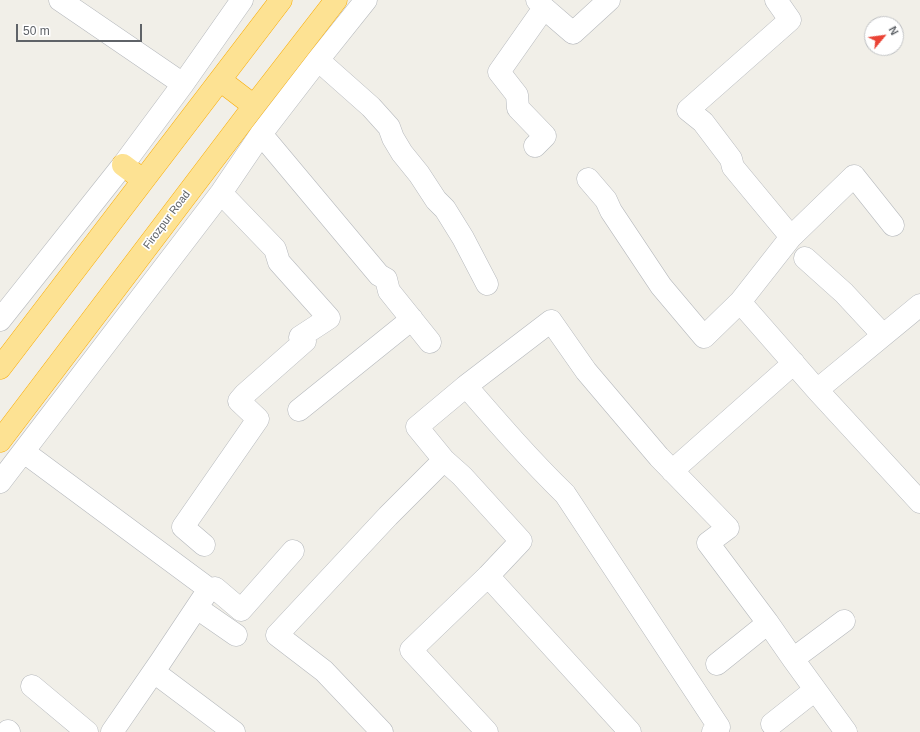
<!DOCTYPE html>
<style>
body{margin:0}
#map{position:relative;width:920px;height:732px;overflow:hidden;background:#f1efe8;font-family:Helvetica,sans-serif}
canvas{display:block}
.north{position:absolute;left:864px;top:16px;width:40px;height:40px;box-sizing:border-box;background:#fff;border:1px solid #bfc1c3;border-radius:50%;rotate:61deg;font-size:11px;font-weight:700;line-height:16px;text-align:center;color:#5f6368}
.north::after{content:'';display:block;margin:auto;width:14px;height:18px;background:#ea4335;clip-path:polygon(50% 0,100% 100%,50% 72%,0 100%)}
.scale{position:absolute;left:16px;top:24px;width:126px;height:18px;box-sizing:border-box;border:2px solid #5f6368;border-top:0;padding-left:5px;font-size:12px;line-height:14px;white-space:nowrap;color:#5f6368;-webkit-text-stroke:3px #fff;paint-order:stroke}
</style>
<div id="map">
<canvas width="920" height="732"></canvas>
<div class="north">N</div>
<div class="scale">50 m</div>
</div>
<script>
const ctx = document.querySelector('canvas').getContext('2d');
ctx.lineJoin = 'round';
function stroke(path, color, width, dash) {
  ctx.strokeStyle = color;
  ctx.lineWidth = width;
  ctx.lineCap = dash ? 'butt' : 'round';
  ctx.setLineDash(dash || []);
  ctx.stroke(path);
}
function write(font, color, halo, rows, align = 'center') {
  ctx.font = font + ' Helvetica,sans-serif';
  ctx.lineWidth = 3.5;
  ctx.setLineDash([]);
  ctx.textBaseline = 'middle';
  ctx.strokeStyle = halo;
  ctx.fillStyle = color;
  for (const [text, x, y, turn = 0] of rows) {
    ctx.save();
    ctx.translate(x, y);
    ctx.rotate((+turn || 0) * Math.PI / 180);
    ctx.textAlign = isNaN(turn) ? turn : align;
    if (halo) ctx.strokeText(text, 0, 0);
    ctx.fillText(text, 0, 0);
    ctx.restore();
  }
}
const minor = new Path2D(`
 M60,0L183,84
 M537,0L544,8L573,33L609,0
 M318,60L371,107L389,127L393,138L402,153L419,174L436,200L445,209L463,238L487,284
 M261,134L379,275L386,279L389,291L430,342
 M535,146L545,136L518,108L517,95L499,72L544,8
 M588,179L606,200L611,211L661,286L704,337L740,302L791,237L733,167L731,159L703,122L688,110L790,20L776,0
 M791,237L854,176L893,225
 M805,258L844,293L883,335
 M740,302L817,390L920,305
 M0,320L123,165L183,84L242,0
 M466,386L551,321L586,371L659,457L728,528L708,543L768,623L793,659L846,732
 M817,390L920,502
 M299,410L412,319
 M24,452L209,589L161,661L112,732
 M444,460L462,476L521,541L488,576L411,650L487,732
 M672,471L794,363
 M0,482L221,193L261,134L318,60L366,0
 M204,545L183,527L258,419L239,401L245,394L305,341L300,337L329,318L279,262L275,249L221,193
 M488,576L630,732
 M209,589L215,588L241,610L293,551
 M197,608L236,635
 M793,659L844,621
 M717,664L768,623
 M154,672L234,732
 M32,686L87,732
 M772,724L815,690
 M8,731L9,732
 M382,732L324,671L277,635L388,516L444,460L417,427L466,386C498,423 530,460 565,494L719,727L713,732`);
const highway = new Path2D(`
 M220,80L254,106
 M123,165L143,180
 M0,368L281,0
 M0,441L254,106L336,0`);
const streetNames = [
 ["Firozpur Road",167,220,-53]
];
stroke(minor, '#b5b8bc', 23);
stroke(highway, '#f9ab00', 23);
stroke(minor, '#fff', 22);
stroke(highway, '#fde293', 22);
write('11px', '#5f6368', '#fff', streetNames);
</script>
